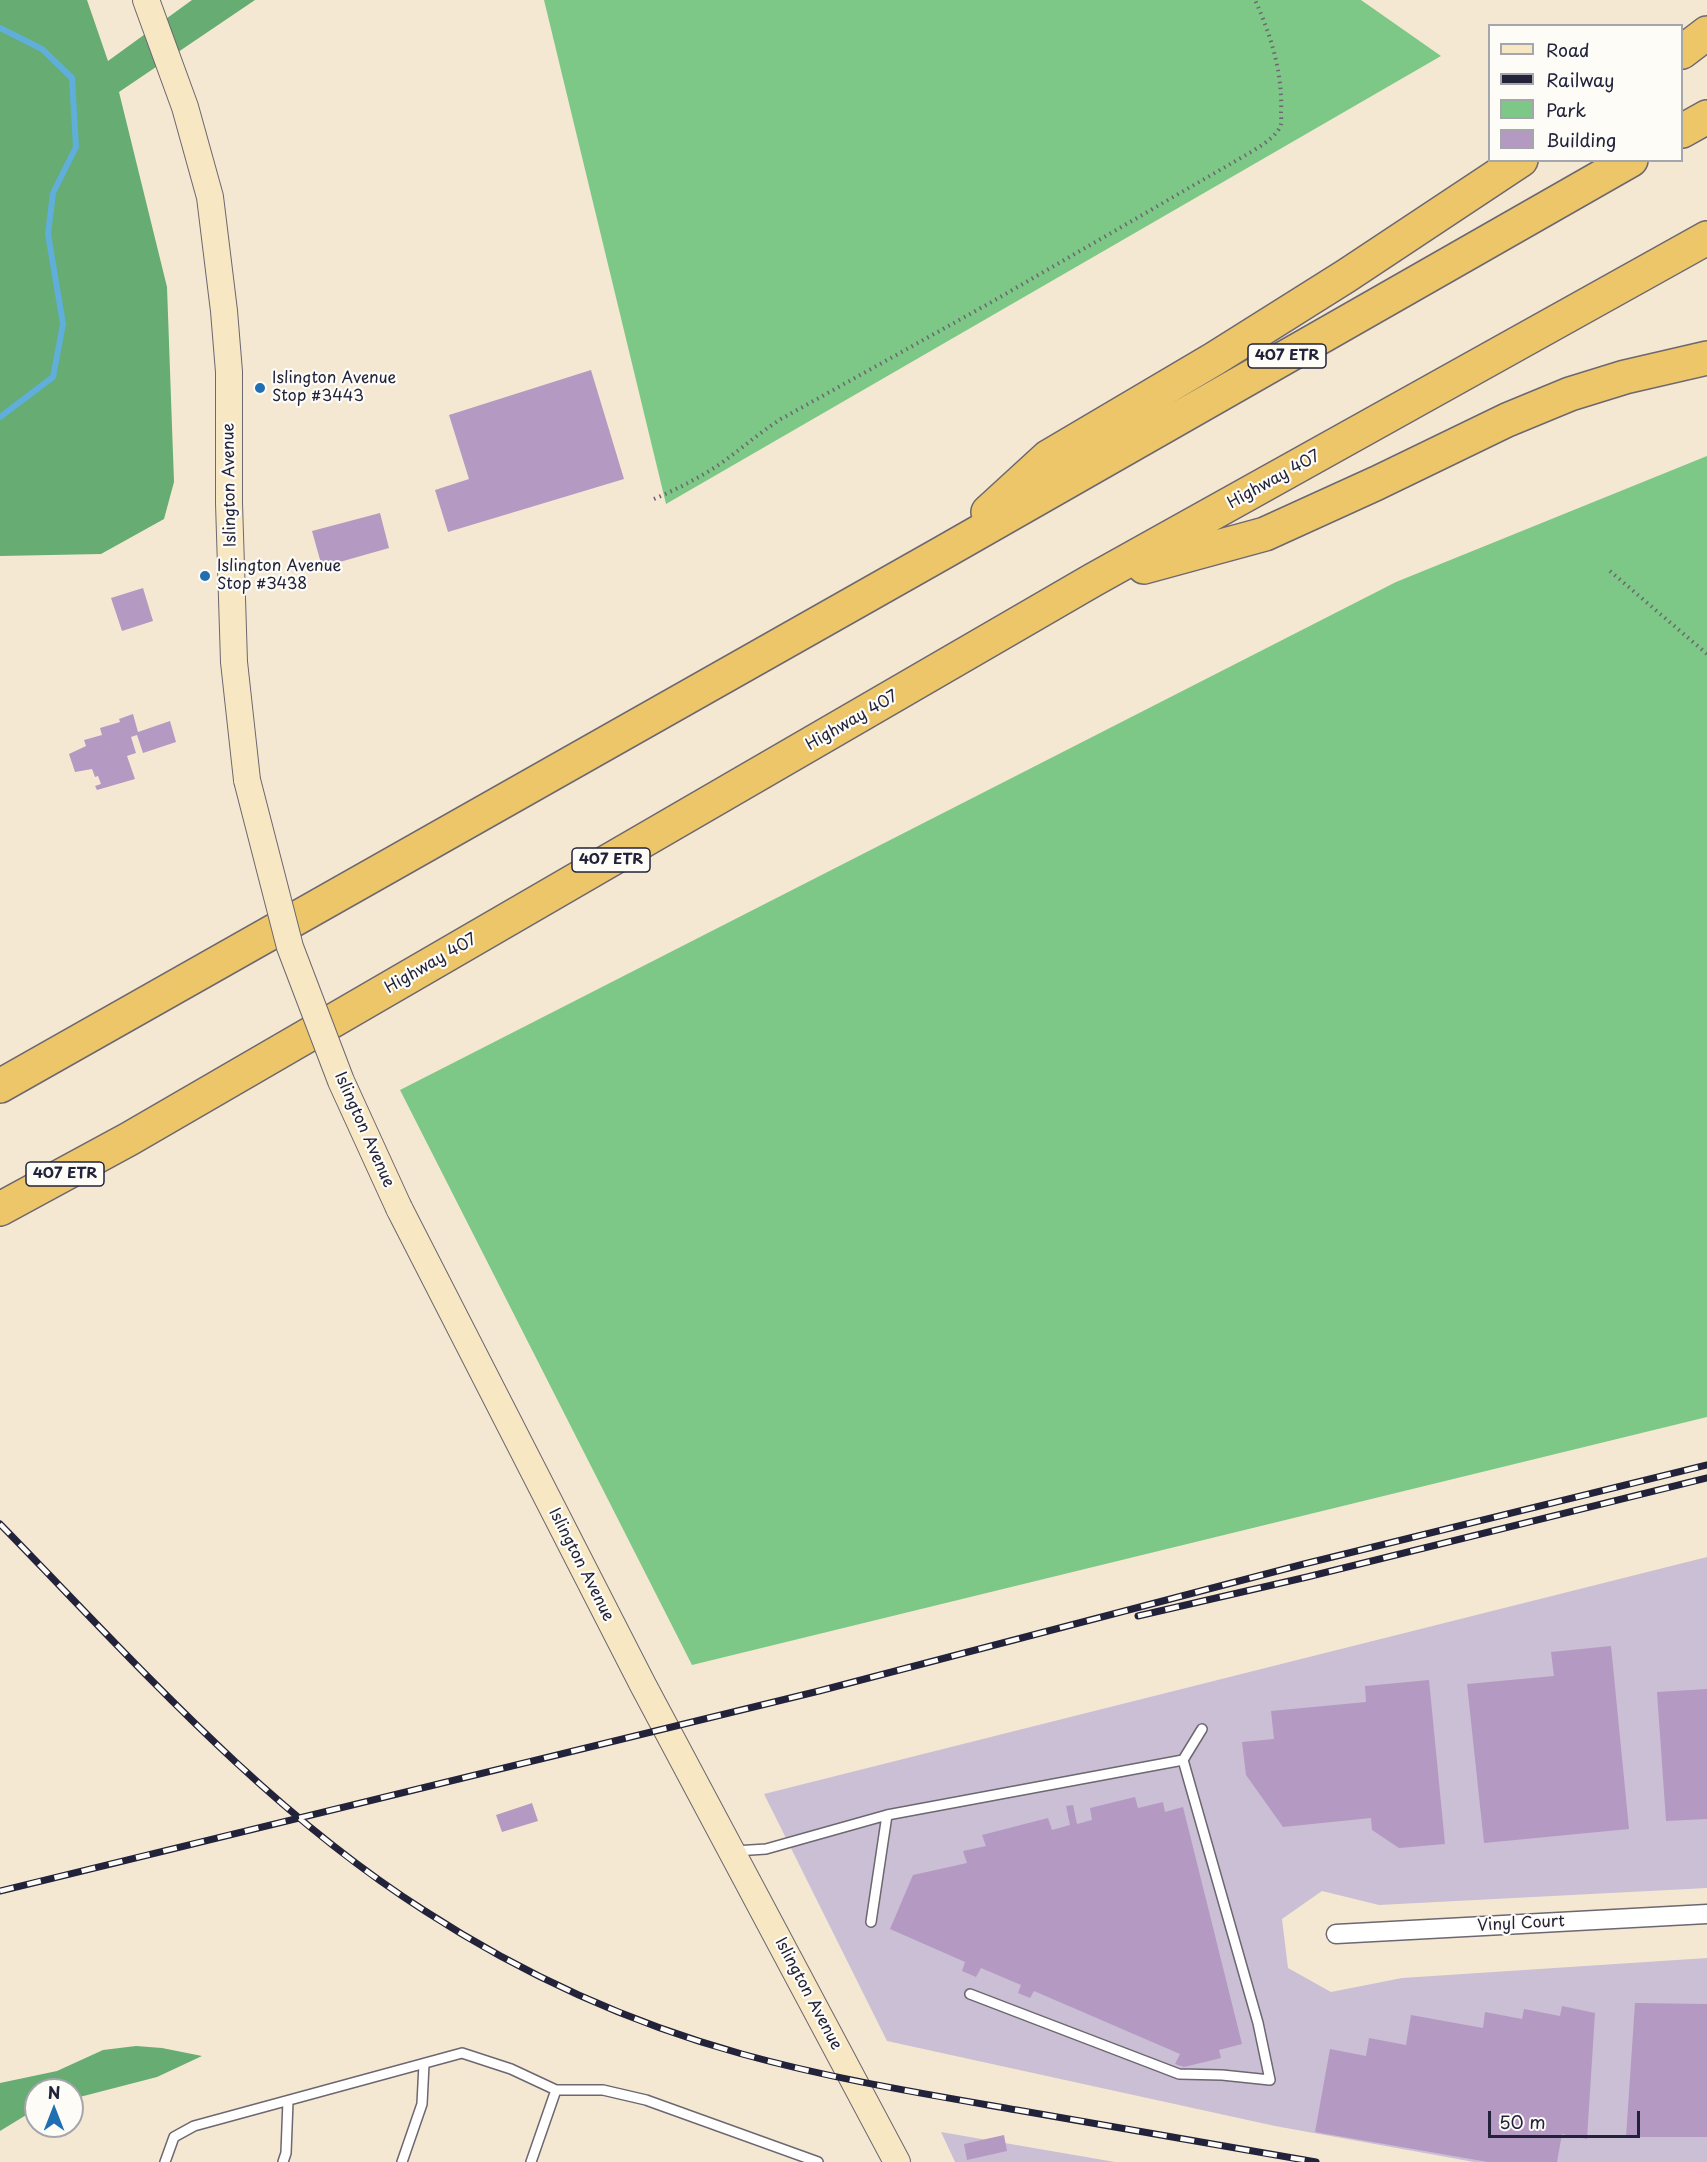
<!DOCTYPE html>
<style>
body{margin:0}
#map{position:relative;width:1707px;height:2162px;overflow:hidden;background:#f5e8d2;font-family:"Playpen Sans",sans-serif}
canvas{display:block}
.legend{position:absolute;left:1488px;top:24px;width:195px;height:138px;box-sizing:border-box;background:#fdfcf7;border:2px solid #a5a5ac;margin:0;padding:8px 10px;list-style:none;font-size:18px;color:#22223b}
.legend li{display:flex;align-items:center;gap:12px;height:30px}
.legend b{width:30px;border:2px solid #a5a5ac}
.north{position:absolute;left:24px;top:2078px;width:60px;height:60px;box-sizing:border-box;background:#fdfcf7;border:2px solid #a5a5ac;border-radius:50%;rotate:0deg;font-size:16px;font-weight:700;line-height:24px;text-align:center;color:#22223b}
.north::after{content:'';display:block;margin:auto;width:21px;height:27px;background:#1f6fb2;clip-path:polygon(50% 0,100% 100%,50% 72%,0 100%)}
.scale{position:absolute;left:1488px;top:2111px;width:152px;height:27px;box-sizing:border-box;border:3px solid #22223b;border-top:0;padding-left:8px;font-size:18px;line-height:21px;white-space:nowrap;color:#22223b;-webkit-text-stroke:4px #fdfcf7;paint-order:stroke}
</style>
<div id="map">
<canvas width="1707" height="2162"></canvas>
<ul class="legend">
<li><b style="height:8px;background:#f7e8c3"></b>Road</li>
<li><b style="height:8px;background:#22223b"></b>Railway</li>
<li><b style="height:16px;background:#7dc886"></b>Park</li>
<li><b style="height:16px;background:#b499c3"></b>Building</li>
</ul>
<div class="north">N</div>
<div class="scale">50 m</div>
</div>
<script>
const ctx = document.querySelector('canvas').getContext('2d');
ctx.lineJoin = 'round';
function fillPath(path, color) {
  ctx.fillStyle = color;
  ctx.fill(path, 'evenodd');
}
function stroke(path, color, width, dash) {
  ctx.strokeStyle = color;
  ctx.lineWidth = width;
  ctx.lineCap = dash ? 'butt' : 'round';
  ctx.setLineDash(dash || []);
  ctx.stroke(path);
}
function write(font, color, halo, rows, align = 'center') {
  ctx.font = font + ' "Playpen Sans",sans-serif';
  ctx.lineWidth = 4.5;
  ctx.setLineDash([]);
  ctx.textBaseline = 'middle';
  ctx.strokeStyle = halo;
  ctx.fillStyle = color;
  for (const [text, x, y, turn = 0] of rows) {
    ctx.save();
    ctx.translate(x, y);
    ctx.rotate((+turn || 0) * Math.PI / 180);
    ctx.textAlign = isNaN(turn) ? turn : align;
    if (halo) ctx.strokeText(text, 0, 0);
    ctx.fillText(text, 0, 0);
    ctx.restore();
  }
}
const industrial = new Path2D(`
 M1707,1557V1888L1379,1905L1322,1891L1282,1919L1288,1968L1331,1992L1402,1978L1707,1958V2162H1474L1275,2126L887,2041L764,1794Z
 M941,2132L1115,2162H955Z`);
const green = new Path2D(`
 M544,0H1361L1441,56L666,504Z
 M1707,456V1417L692,1665L400,1090L1396,582Z`);
const forest = new Path2D(`
 M0,0H87L108,61L192,0H255L119,92L167,287L174,482L164,519L101,554L0,556Z
 M136,2046L162,2048L202,2056L157,2077L72,2099V2090H36V2109L0,2131V2083L57,2071L103,2050Z`);
const stream = new Path2D(`
 M0,28L42,49L72,78L76,147L53,193L48,234L63,324L53,377L0,417`);
const building = new Path2D(`
 M591,370L624,479L448,532L435,490L469,479L449,415Z
 M380,513L389,548L322,567L312,531Z
 M143,588L153,621L122,631L111,598Z
 M133,714L138,732L170,721L176,742L143,753L137,735L131,737L136,753L127,756L135,779L97,790L95,786L101,784L98,776L95,777L92,769L75,772L69,754L86,746L84,740L102,735L100,728L120,722L119,719Z
 M1611,1646L1629,1829L1484,1843L1467,1684L1554,1676L1551,1652Z
 M1429,1680L1445,1844L1399,1848L1372,1830L1371,1818L1283,1827L1246,1775L1242,1742L1274,1739L1271,1711L1366,1702L1365,1686Z
 M1707,1689V1819L1666,1821L1657,1692Z
 M1135,1797L1138,1808L1163,1802L1165,1812L1183,1807L1242,2044L1219,2050L1221,2058L1184,2067L1175,2064L1180,2054L1034,1991L1030,1998L1018,1993L1021,1985L981,1968L976,1977L962,1971L965,1962L890,1929L913,1875L967,1863L963,1851L986,1846L982,1835L1048,1818L1052,1830L1070,1825L1066,1806L1073,1805L1077,1824L1092,1820L1090,1808Z
 M532,1803L538,1821L502,1832L496,1815Z
 M1635,2003L1707,2004V2137H1626Z
 M1562,2006L1595,2013L1587,2139L1562,2134L1557,2162H1488L1315,2132L1330,2049L1366,2056L1369,2038L1406,2045L1411,2015L1483,2028L1485,2012L1522,2019L1524,2009L1560,2016Z
 M1004,2135L1007,2151L967,2160L964,2144Z`);
const path = new Path2D(`
 M654,499C677,489 699,478 720,464C741,449 759,433 781,419L988,304L1232,163C1245,155 1274,141 1280,127C1282,123 1281,117 1281,113C1283,74 1271,35 1255,0
 M1610,571L1707,654`);
const service = new Path2D(`
 M735,1851L766,1849L887,1815L1183,1760L1202,1729
 M871,1922L887,1815
 M970,1994L1179,2074L1222,2075L1270,2080L1258,2023L1183,1760
 M165,2162L174,2137L194,2126L462,2053L511,2069L556,2090H603L646,2100L818,2162
 M283,2162L286,2153L288,2101
 M402,2162L422,2104L424,2064
 M531,2162L556,2090`);
const minor = new Path2D(`
 M1336,1934L1707,1914`);
const secondary = new Path2D(`
 M146,0L185,107L210,197L224,311L229,372V503L234,662L247,780
 M399,1208L643,1685L897,2162`);
const motorway = new Path2D(`
 M1682,52L1707,33
 M1682,131L1707,117
 M988,512L1048,457L1214,359L1346,276L1521,160
 M1144,567L1265,534L1377,483L1507,420L1570,394L1625,377L1707,358
 M0,1086L944,552L1631,160
 M0,1209L129,1139L1093,580L1707,238`);
const rail = new Path2D(`
 M0,1524C133,1660 263,1808 425,1911C522,1974 630,2023 742,2054C832,2079 925,2094 1017,2110C1117,2127 1216,2145 1316,2162
 M1138,1616L1307,1577L1707,1478
 M0,1891L819,1691L1304,1564L1707,1465`);
const secondaryBridge = new Path2D(`
 M247,780L290,947L341,1081L399,1208`);
const markers = [
 [260,388,6,"#1f6fb2"],
 [205,576,6,"#1f6fb2"]
];
const shields = [
 [1287,356,78],
 [611,860,78],
 [65,1174,78]
];
const shieldNames = [
 ["407 ETR",1287,356],
 ["407 ETR",611,860],
 ["407 ETR",65,1174]
];
const poiNames = [
 ["Islington Avenue",272,379],
 ["Stop #3443",272,397],
 ["Islington Avenue",217,567],
 ["Stop #3438",217,585]
];
const streetNames = [
 ["Highway 407",1274,480,-29],
 ["Islington Avenue",230,485,-91],
 ["Highway 407",852,721,-30],
 ["Highway 407",431,964,-30],
 ["Islington Avenue",364,1130,66],
 ["Islington Avenue",581,1565,63],
 ["Vinyl Court",1521,1924,-3],
 ["Islington Avenue",808,1994,62]
];
fillPath(industrial, '#cbbfd5');
fillPath(green, '#7dc886');
fillPath(forest, '#66ac73');
stroke(stream, '#60aeda', 6);
fillPath(building, '#b499c3');
stroke(service, '#6c6770', 12);
stroke(minor, '#6c6770', 21);
stroke(secondary, '#6c6770', 28);
stroke(motorway, '#6c6770', 36);
stroke(path, '#6c6770', 4, [1.5, 4.5]);
stroke(service, '#fff', 9);
stroke(minor, '#fff', 18);
stroke(secondary, '#f7e8c3', 26);
stroke(motorway, '#ecc669', 33);
stroke(rail, '#22223b', 7);
stroke(rail, '#fdfcf7', 4.5, [14]);
stroke(secondaryBridge, '#6c6770', 28, []);
stroke(secondaryBridge, '#f7e8c3', 26);
for (const [x, y, r, color] of markers) {
  const dot = new Path2D();
  dot.arc(x, y, r, 0, 2 * Math.PI);
  ctx.fillStyle = color;
  ctx.fill(dot);
  stroke(dot, '#fdfcf7', 2);
}
for (const [x, y, w] of shields) {
  const box = new Path2D();
  box.roundRect(x - w / 2, y - 12, w, 24, 4.5);
  ctx.fillStyle = '#fdfcf7';
  ctx.fill(box);
  stroke(box, '#22223b', 1.5);
}
write('bold 15px', '#22223b', null, shieldNames);
write('16px', '#22223b', '#fdfcf7', poiNames, 'left');
write('16px', '#22223b', '#fdfcf7', streetNames);
</script>
